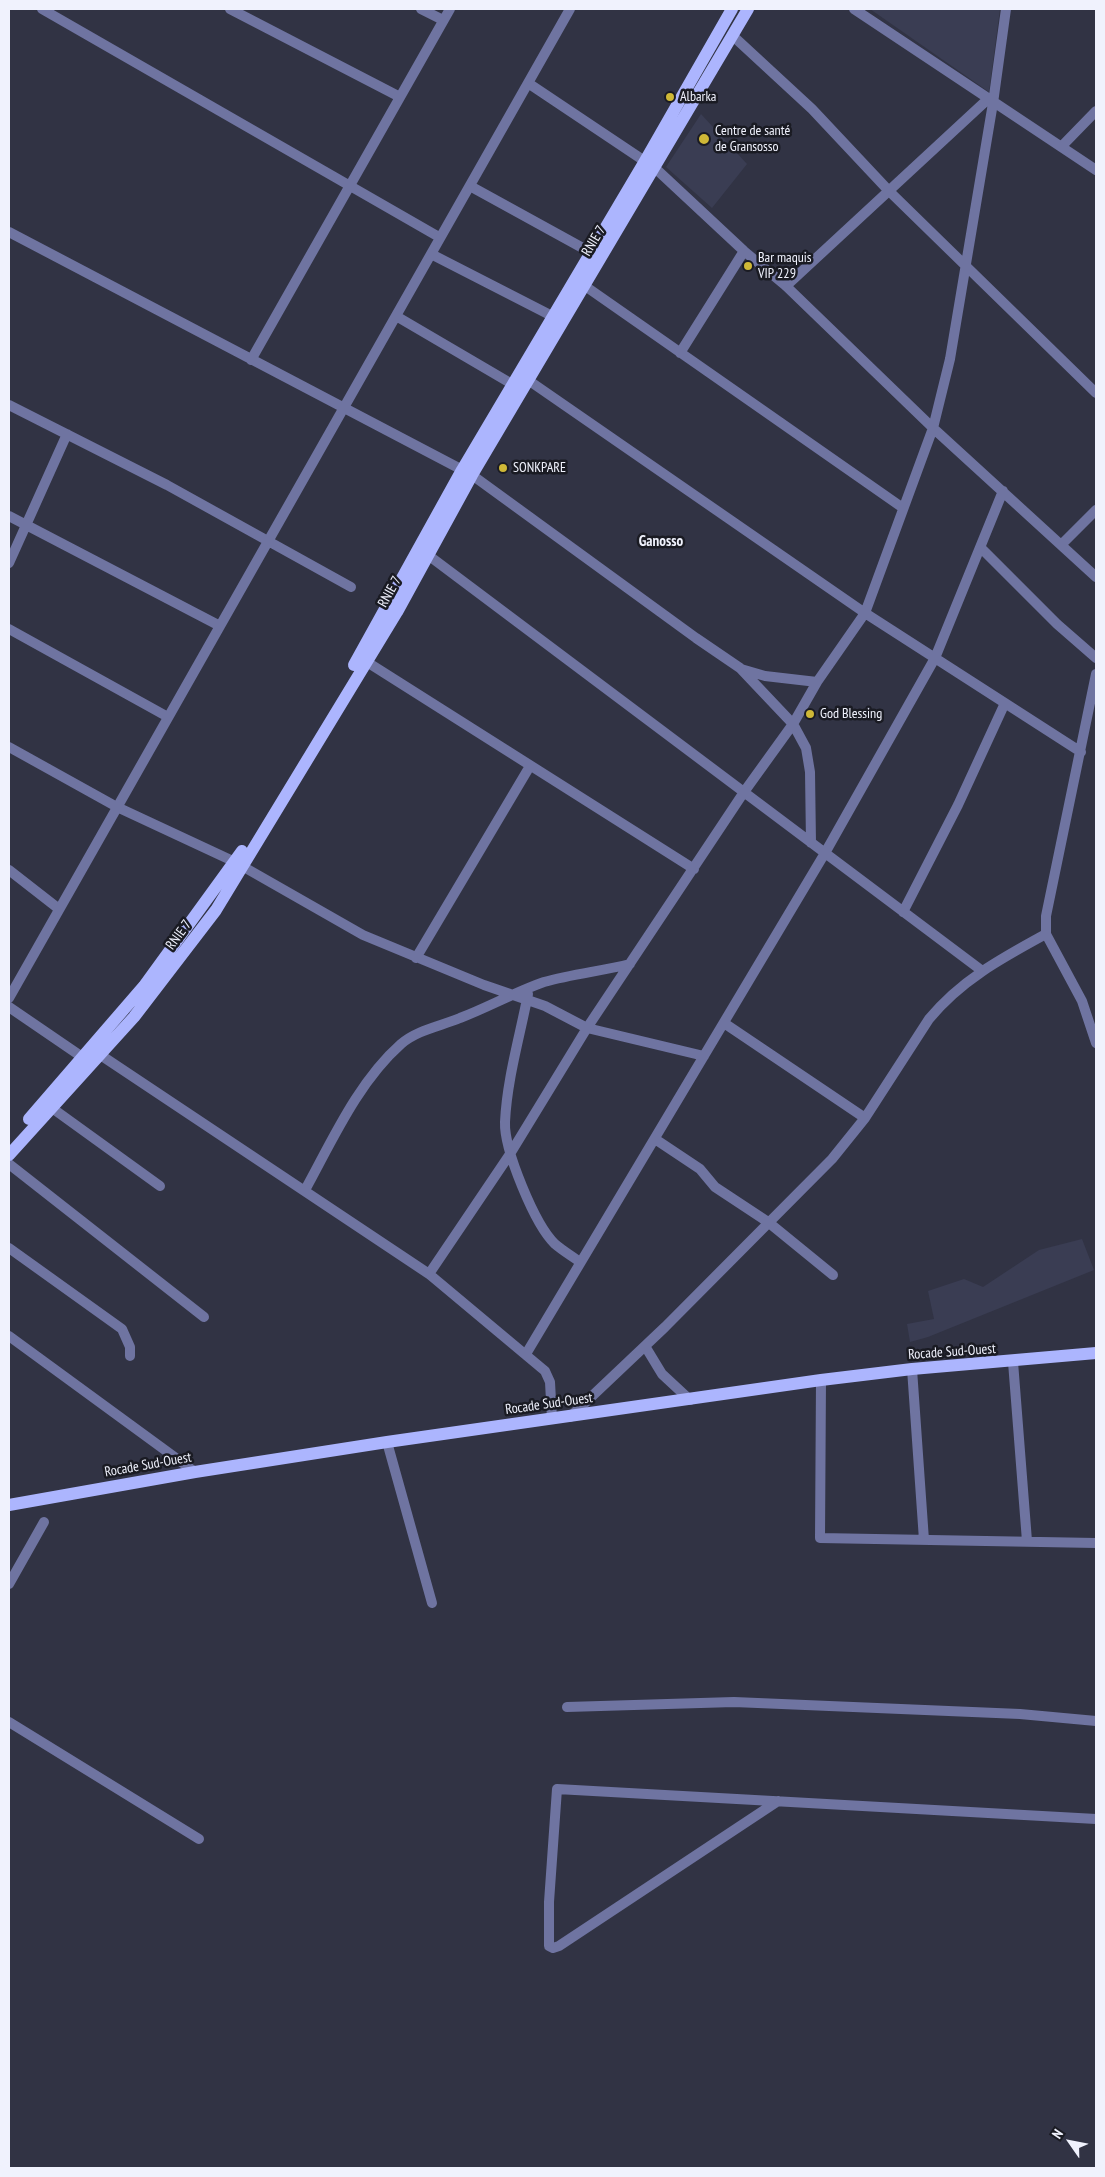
<!DOCTYPE html>
<meta charset="utf-8">
<style>
body{margin:0}
#map{position:relative;width:1105px;height:2177px;overflow:hidden;background:#313344;font-family:"PT Sans Narrow",sans-serif}
canvas{display:block}
.frame{position:absolute;inset:0;border:10px solid #f0f2fd;pointer-events:none}
.north{position:absolute;left:1045px;top:2117px;width:50px;height:50px;-webkit-text-stroke:4px #1a1b23;paint-order:stroke;rotate:303deg;font-size:14px;font-weight:700;line-height:20px;text-align:center;color:#f0f2fd}
.north::after{content:'';display:block;margin:auto;width:18px;height:22px;background:#f0f2fd;clip-path:polygon(50% 0,100% 100%,50% 72%,0 100%)}
</style>
<div id="map">
<canvas width="1105" height="2177"></canvas>
<div class="frame"></div>
<div class="north">N</div>
</div>
<script>
const ctx = document.querySelector('canvas').getContext('2d');
ctx.lineJoin = 'round';
function fillPath(path, color) {
  ctx.fillStyle = color;
  ctx.fill(path, 'evenodd');
}
function stroke(path, color, width, dash) {
  ctx.strokeStyle = color;
  ctx.lineWidth = width;
  ctx.lineCap = dash ? 'butt' : 'round';
  ctx.setLineDash(dash || []);
  ctx.stroke(path);
}
function write(font, color, halo, rows, align = 'center') {
  ctx.font = font + ' "PT Sans Narrow",sans-serif';
  ctx.lineWidth = 5;
  ctx.setLineDash([]);
  ctx.textBaseline = 'middle';
  ctx.strokeStyle = halo;
  ctx.fillStyle = color;
  for (const [text, x, y, turn = 0] of rows) {
    ctx.save();
    ctx.translate(x, y);
    ctx.rotate((+turn || 0) * Math.PI / 180);
    ctx.textAlign = isNaN(turn) ? turn : align;
    if (halo) ctx.strokeText(text, 0, 0);
    ctx.fillText(text, 0, 0);
    ctx.restore();
  }
}
const built = new Path2D(`
 M870,9H1000L989,92Z
 M701,114L747,164L712,208L666,167Z
 M1082,1239L1094,1270L928,1337L910,1342L907,1324L934,1319L928,1291L964,1279L983,1287L1039,1250Z`);
const street = new Path2D(`
 M42,9L439,237
 M230,9L400,97
 M421,9L443,20
 M854,9L1096,170
 M733,36L812,109L889,191L1096,393
 M528,83L655,168L744,251L786,286L933,428L1096,577
 M1061,147L1096,111
 M470,186L590,252
 M9,232L472,475L696,638L740,668L793,724L806,748L810,772L811,843
 M431,254L554,317
 M585,286L903,508
 M786,286L988,99
 M396,316L512,384
 M680,353L744,251
 M251,360L450,9
 M528,380L865,613L1081,752
 M9,405L167,485L351,587
 M9,516L220,626
 M1062,544L1096,510
 M981,548L1057,624L1096,658
 M428,555L981,970
 M9,563L67,434
 M9,629L168,717
 M367,662L694,869
 M741,669L765,676L817,682
 M1096,674L1046,916V934L1082,1001L1096,1043
 M9,747L117,807L235,862L363,935L484,985L545,1006L587,1028L704,1056
 M9,870L59,909
 M903,912L958,805L1005,703
 M416,958L530,766
 M528,994C520,1036 507,1079 505,1122C504,1150 535,1225 555,1244C563,1251 572,1256 580,1262
 M9,998L570,9
 M9,1007L88,1061
 M724,1023L865,1118
 M99,1054L429,1274L545,1371L550,1382L552,1419
 M52,1108L160,1186
 M655,1139L700,1169L715,1187L768,1222L833,1275
 M9,1164L204,1317
 M305,1190C332,1141 358,1082 401,1044C417,1030 441,1026 460,1018C489,1007 515,992 544,982C572,974 602,971 630,964
 M9,1248L122,1329L130,1347V1356
 M429,1274L510,1154L587,1028L744,792L793,724L817,682L865,613L933,428L950,359L993,103L1006,9
 M9,1336L195,1472
 M645,1346L662,1374L690,1400
 M526,1354L825,853L935,658L1003,491
 M1013,1362L1027,1541
 M912,1369L924,1540
 M821,1380L820,1538L1096,1543
 M570,1417L665,1327L832,1159L865,1118L929,1019C961,980 1002,958 1046,934
 M387,1442L432,1603
 M9,1584L44,1522
 M567,1707L734,1702L1020,1714L1096,1721
 M9,1722L199,1839
 M778,1801L559,1946L553,1948L549,1946V1902L557,1789L1096,1819`);
const primary = new Path2D(`
 M354,665L462,470L645,161L732,9
 M29,1119L144,986L242,851
 M9,1155L134,1017L216,910L397,612L472,475L748,9
 M9,1505L195,1472L387,1442L821,1380L912,1369L1096,1353`);
const markers = [
 [670,97,5,"#cfb837"],
 [704,139,6,"#cfb837"],
 [748,266,5,"#cfb837"],
 [503,468,5,"#cfb837"],
 [810,714,5,"#cfb837"]
];
const poiNames = [
 ["Albarka",680,97],
 ["Centre de santé",715,131],
 ["de Gransosso",715,147],
 ["Bar maquis",758,258],
 ["VIP 229",758,274],
 ["SONKPARE",513,468],
 ["God Blessing",820,714]
];
const streetNames = [
 ["RNIE 7",594,241,-59],
 ["RNIE 7",390,592,-61],
 ["RNIE 7",179,935,-54],
 ["Rocade Sud-Ouest",952,1352,-4],
 ["Rocade Sud-Ouest",549,1404,-8],
 ["Rocade Sud-Ouest",148,1465,-10]
];
const neighbourhoodNames = [
 ["Ganosso",661,542]
];
fillPath(built, '#3a3d53');
stroke(street, '#6f74a1', 10);
stroke(primary, '#acb5fe', 12);
for (const [x, y, r, color] of markers) {
  const dot = new Path2D();
  dot.arc(x, y, r, 0, 2 * Math.PI);
  ctx.fillStyle = color;
  ctx.fill(dot);
  stroke(dot, '#1a1b23', 2);
}
write('14px', '#f0f2fd', '#1a1b23', poiNames, 'left');
write('14px', '#f0f2fd', '#1a1b23', streetNames);
write('bold 15px', '#f0f2fd', '#1a1b23', neighbourhoodNames);
</script>
